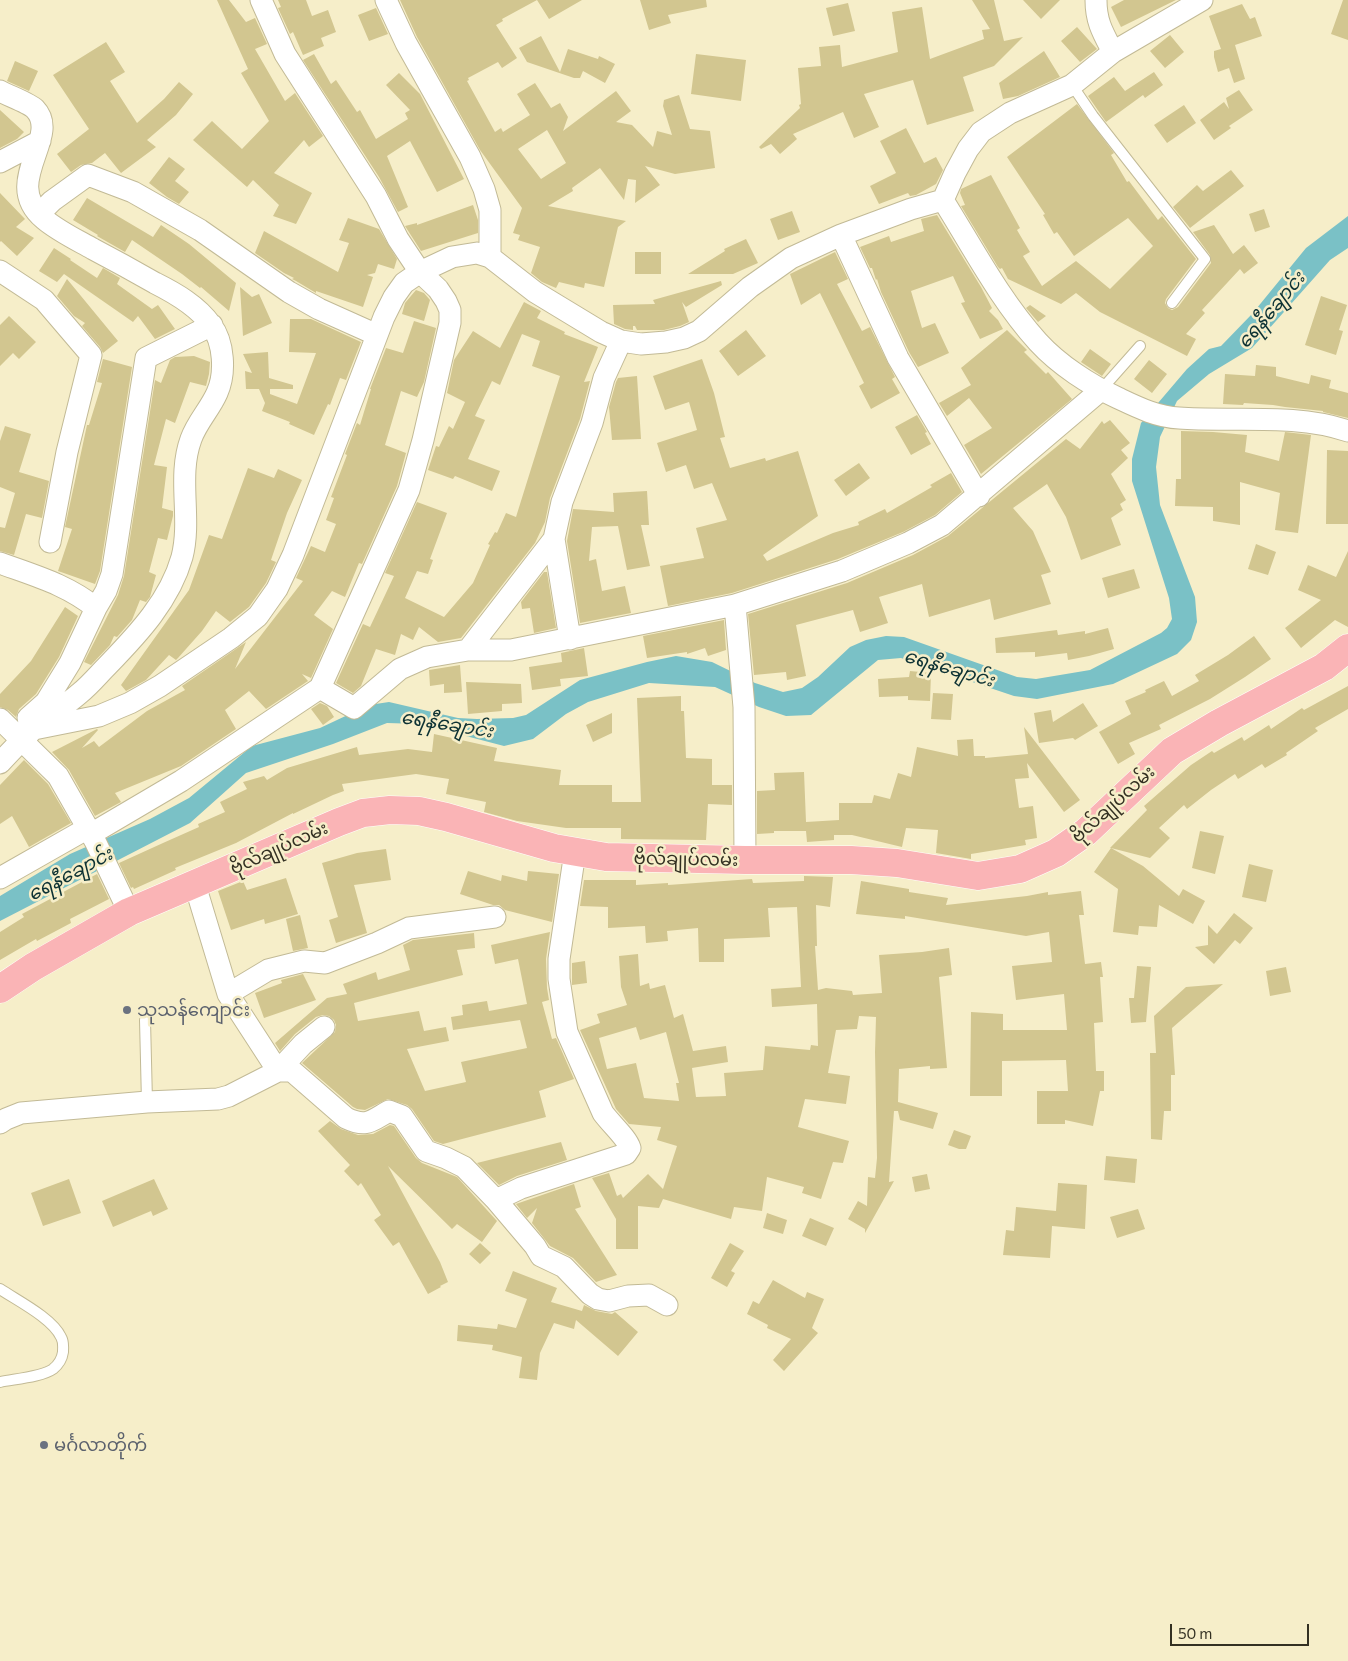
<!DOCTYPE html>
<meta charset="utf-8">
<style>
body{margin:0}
#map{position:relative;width:1348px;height:1661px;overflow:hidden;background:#f6eec9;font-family:Commissioner,sans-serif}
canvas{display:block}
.scale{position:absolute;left:1170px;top:1624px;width:139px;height:22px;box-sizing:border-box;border:2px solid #333022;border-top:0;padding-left:6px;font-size:15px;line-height:18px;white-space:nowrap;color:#333022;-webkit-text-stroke:4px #f6eec9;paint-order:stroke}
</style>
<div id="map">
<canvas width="1348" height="1661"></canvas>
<div class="scale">50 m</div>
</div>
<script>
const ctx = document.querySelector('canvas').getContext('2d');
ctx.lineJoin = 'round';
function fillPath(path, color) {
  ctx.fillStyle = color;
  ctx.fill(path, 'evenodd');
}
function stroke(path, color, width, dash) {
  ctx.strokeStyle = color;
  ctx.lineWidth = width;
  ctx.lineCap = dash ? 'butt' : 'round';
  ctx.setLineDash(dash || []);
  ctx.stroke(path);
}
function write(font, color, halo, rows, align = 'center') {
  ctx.font = font + ' Commissioner,"Noto Sans Myanmar",sans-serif';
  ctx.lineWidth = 5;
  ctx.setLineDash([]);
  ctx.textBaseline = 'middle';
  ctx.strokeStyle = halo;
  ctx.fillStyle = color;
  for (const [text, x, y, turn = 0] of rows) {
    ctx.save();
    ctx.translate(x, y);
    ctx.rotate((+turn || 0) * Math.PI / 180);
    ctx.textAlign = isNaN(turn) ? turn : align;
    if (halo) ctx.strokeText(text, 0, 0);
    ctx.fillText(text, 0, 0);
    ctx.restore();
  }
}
const water = new Path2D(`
 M1348,216V248L1330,260L1252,348L1209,374L1177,401L1160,437L1156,467L1160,505L1195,597L1197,622L1191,640L1177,654L1113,684L1037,699L1014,696L901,658L878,660L811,715L786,716L759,707L715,687L649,683L588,702L566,714L533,739L504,746L420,724L387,723L333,744L246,773L190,823L0,921V896L70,854L150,819L189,798L252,746L320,728L369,705L389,702L458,718L477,719L513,718L526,715L580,680L647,662L676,656L712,662L755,683L783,692L802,688L818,677L850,647L866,640L886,636L904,637L1017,677L1036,679L1090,670L1161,633L1167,628L1172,619L1169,598L1132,481V459L1141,423L1187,369L1209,349L1221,346L1252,314L1306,248Z`);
const building = new Path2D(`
 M217,0H229L246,22L255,18L267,44L255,49L285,101L295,93L323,136L309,147L304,140L274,173L312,193L296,224L273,216L279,205L253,180L247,187L193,140L212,121L242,149L269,121L241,73L248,69Z
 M278,0H306L312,16L328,10L336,32L321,38L324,46L303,55L293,32L290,34L278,8L281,7Z
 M400,0H537L502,19L503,21L496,25L517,58L502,68L498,62L468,78L469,80L467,81L495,132L501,128L503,132L530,115L517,94L535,83L551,108L560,103L568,117L563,131L616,91L631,111L616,122L632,125L653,147L657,131L672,135L663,106L664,100L679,95L690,129L710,131L715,168L675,174L645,166L660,185L635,203L636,180L628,179L624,200L600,168L572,188L573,191L548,206L626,221L618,227L604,287L585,283L584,288L559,282L556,288L542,282L531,273L540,247L518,240L520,235L513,233L522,208L480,150L417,37ZM547,130L566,163L541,179L518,149Z
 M537,0H582L549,19Z
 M640,0H706L707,7L668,15L671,23L649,30Z
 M972,0H994L1004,41L1023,37L994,66L963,77L974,111L927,125L913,80L864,94L879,127L854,138L843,112L793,134L797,139L780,154L771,144L761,149L759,147L800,108L799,105L801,104L798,68L821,66L819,47L840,45L842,67L898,52L892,12L922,7L930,59L984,39L982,30L990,29Z
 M1023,0H1060L1041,19Z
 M1124,0H1176L1121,27L1111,7Z
 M1343,0H1348V40L1331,34Z
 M848,3L855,31L833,36L826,8Z
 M1242,4L1250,19L1255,17L1262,36L1235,45L1245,79L1234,83L1229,68L1218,72L1214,57V51L1221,49L1209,16Z
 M376,8L388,34L369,41L358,15Z
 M1077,27L1097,49L1080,62L1061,41Z
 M1170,35L1184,52L1165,68L1150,51Z
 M541,36L560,72L568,49L598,59L599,56L615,64L605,83L583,71L580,78H574L527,62L519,48Z
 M106,42L125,72L110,81L137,123L164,99L179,82L193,94L176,115L147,140L156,147L121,173L105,153L92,163L81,165L71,172L57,154L89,129L53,75Z
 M1044,51L1060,77L1018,96L1003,99L999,83Z
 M314,54L331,84L336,80L357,112L360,110L376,139L408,119L405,113L410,110L386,85L399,73L420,94L464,179L437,192L410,141L387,156L408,207L398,212L379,177L303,60Z
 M696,54L746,60L741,101L691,94Z
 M15,61L38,71L29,91L7,81Z
 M1154,72L1163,85L1145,98L1143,95L1106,122L1088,96L1114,77L1125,91Z
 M1239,90L1253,110L1229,126L1231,128L1214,140L1200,120L1224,102L1229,109L1226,98Z
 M1077,104L1114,153L1111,155L1127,182L1129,181L1158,220L1162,216L1196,259L1166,299L1165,303L1168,308L1172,310L1178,307L1211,263L1210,255L1193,232L1214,225L1233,254L1244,245L1258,263L1244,274L1240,269L1202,310L1205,313L1186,334L1196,339L1187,356L1100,312L1076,293L1061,304L1008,279L1002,268L1000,269L998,267L961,206L965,205L960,193L961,189L991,175L1020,228L1017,230L1030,252L1023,256L1042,286L1076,261L1110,289L1153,246L1128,218L1074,256L1057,232L1054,234L1043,215L1045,214L1007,157Z
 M1184,105L1196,123L1167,143L1154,125Z
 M0,110L24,132L17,139L0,148Z
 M906,128L924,163L936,157L943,170L936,184L916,195L910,196L908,193L879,204L870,186L896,173L880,141Z
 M169,157L185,169L175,181L189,192L179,204L167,197L149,183Z
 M1231,170L1244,186L1190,228L1173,207L1197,185L1203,191Z
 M0,193L25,219L16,227L34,238L17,256L1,241L0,242Z
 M87,198L153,237L161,225L189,244L236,283L229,311L201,287L200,288L182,274L132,240L125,252L97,236L98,235L73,220Z
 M473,205L478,220V233L421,251L405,226L417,223V225Z
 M1264,209L1270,227L1255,232L1249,214Z
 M792,211L800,232L778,240L770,219Z
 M937,215L981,287L992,308L989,311L998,320L1003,329L980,339L961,303L965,302L953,276L911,291L922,328L935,323L949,353L918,367L909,352L881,292L877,279L876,280L872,268H870L860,247L889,236L891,242L924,231L921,219Z
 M348,218L379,229L397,259L394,269L378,264L375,273L367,275L373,277L363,307L316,291V293L296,281L292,279L294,278L284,273L255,253L264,231L338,272L349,243L339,240Z
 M746,239L758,263L733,274H688L725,251L724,249Z
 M54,248L71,259L70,260L97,278L103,268L120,278L117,284L152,309L158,305L175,329L155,339L138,316L133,322L64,274L57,282L39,271Z
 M635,252H661V274H635Z
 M835,252L848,279L837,284L862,331L870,327L895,377L892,379L900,393L871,409L859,386L864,383L820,293L801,305L790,274Z
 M67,279L118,341L103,353L100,347L82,326L85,323L74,316L57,296Z
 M721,281L722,285L686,307L682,302L689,322L680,326L664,330H637L635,326H633V330L625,329L614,324L613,305L655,304L653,300Z
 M240,287L252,297L259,294L272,323L243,336Z
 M416,290L424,293L430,300L424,321L402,314L405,303Z
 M1321,296L1347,305L1339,330L1343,331L1336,355L1305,345Z
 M524,302L541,311L537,318L565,332L564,334L598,347L584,382L590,381L580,419L550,498L545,522L535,543L461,638L438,642L419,627L413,640L401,634L395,655L376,649L361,686L353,693L336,683L363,624L370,627L394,576L385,573L417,502L447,513L430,559L433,560L428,574L417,571L405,598L444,617L473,583L490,545L488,544L495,532L497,533L506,513L516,517L560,376L532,366L540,341L522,334L500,385L492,381L475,416L485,420L468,459L500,471L492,491L455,476L453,479L428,470L436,446L439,447L449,426L453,429L465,402L447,393L454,360L473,331L500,348Z
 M1030,305L1046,316L1038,322L1026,308Z
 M9,316L36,342L19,359L13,353L0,366V325Z
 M290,319H311L361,342L346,380L340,378L330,405L328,404L314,435L289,424L290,422L262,411L265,403L259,389H246L245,371L252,373L243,354L268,352L269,378L293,385V389H270V394L297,404L316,353L289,352Z
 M414,321L436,328L424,382L417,397L401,391L385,445L406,453L397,486L362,564L359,563L345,597L332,591L314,615L333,629L311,678L302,674L308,681L266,709L249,691L225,710L236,729L181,766L115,793L121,802L95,816L69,770L52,752L97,729L98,730L82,748L94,741L99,747L147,711L185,690L182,686L246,642L235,669L303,581L296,578L311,546L325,552L336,524L326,520L334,498L331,497L347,455L345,454L357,423L360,425L371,389H370L386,348L403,353Z
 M746,330L766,356L738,376L719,351Z
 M1007,330L1027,350L1024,352L1046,374L1048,372L1072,399L981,474L964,445L992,428L969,398L947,416L939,403L971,385L961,368Z
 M1090,349L1111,364L1102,376L1081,362Z
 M194,356L210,362L209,374L206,386L190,382L175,423L166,419L154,465L167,467L162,508L173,511V516L167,540L158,538L149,572L156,575L150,597L146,602L140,600L132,620L117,637L114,636L110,645L91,665L84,662L118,595L124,576L155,380L161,383L170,360L175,357Z
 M103,359L132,367L100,571L95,584L58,571L72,529L65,527L87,425H89L102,383L97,382Z
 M702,359L714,393L725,437L720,438L730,468L765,458L766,461L798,451L818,516L763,555L767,561L833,533L859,525L858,522L885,509L887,513L932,487L930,485L951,473L962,492L935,515L903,532L838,559L732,593L668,606L660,566L704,558L696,528L727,520L712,483L694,489L686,465L666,472L657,443L697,430L689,402L665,410L653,376Z
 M1149,360L1167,374L1152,393L1134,379Z
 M1256,365L1276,367V376L1309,384L1311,375L1331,380L1329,388L1348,393V418L1323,412V411L1285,407L1273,405L1244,403L1243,405L1223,404L1225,374L1255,376Z
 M637,376L641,439L612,440L609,407L616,382L618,378Z
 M917,415L927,432L925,433L931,444L911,455L895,427Z
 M1110,420L1130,443L1121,450L1128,458L1111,474L1126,500L1120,504L1123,510L1111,518L1121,545L1081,560L1066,517L1047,484L1013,508L1033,531L1051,572L1041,575L1051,604L994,620L990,599L929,617L922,584L879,597L888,623L860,632L853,610L796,625L806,676L787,680L786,672L754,675L748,614L847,583L913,555L948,536L1066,439L1080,449L1102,421L1104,424Z
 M5,426L31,434L19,472L49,481L42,518L26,514L14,555L0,551V527L5,528L15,493L0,487V441Z
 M1181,431L1213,432L1247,435L1245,452L1279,461L1285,432L1311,435L1298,533L1275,530L1280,493L1240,482V525L1213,521V507L1175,506L1176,479H1181Z
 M1327,450L1348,451V524H1326Z
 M859,463L870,478L846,496L834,480Z
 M248,468L274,478L278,469L302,480L287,513L271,560L276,562L266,583L249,607L230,622L216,611L202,631L178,658L176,660L169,655L146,680L126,691L121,685L189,590L209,535L222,539Z
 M647,491L649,525H641L650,566L627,570L618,526L592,527L589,561L596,559L602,591L625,586L631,613L580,623L567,541L573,509L614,512L613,493Z
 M1256,544L1276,552L1268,575L1248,569Z
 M1348,551V627L1335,620L1301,648L1285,628L1321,600L1298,590L1308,565L1336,577Z
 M1134,569L1140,588L1108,598L1102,578Z
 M544,572H547L556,628L534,633L530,608L522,609L521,602Z
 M65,607L78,616L59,657L36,694L19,709L16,717L8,710L0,707V694L31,661Z
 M724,620L726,650L708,656L705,648L687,654V652L647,658L643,636Z
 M1108,628L1114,649L1089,656L1068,660L1067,653L1035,657V652L996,653L995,638L1057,630L1058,635L1085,631V634Z
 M1254,636L1271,659L1245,677L1210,699L1159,725L1161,729L1129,743L1135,754L1118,764L1099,732L1131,714L1125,701L1146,692L1145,690L1164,681L1172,696L1199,681L1195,675L1228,655Z
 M584,648L588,676L560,679L561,686L532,690L529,667L562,662L561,653Z
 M460,665L462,692L444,693V684L430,686L429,670Z
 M910,671L931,673L930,701L908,700V696L879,697L878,679L909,677Z
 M466,682L521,684L522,703L502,704V711L468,714Z
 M1348,686V709L1315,728L1318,731L1286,753L1287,755L1265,768L1262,764L1238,779L1235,774L1211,790L1187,809L1184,805L1159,828L1170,838L1150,858L1111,848L1143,866L1179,896L1183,889L1205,901L1193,924L1159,905L1157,927L1139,926L1138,935L1113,932L1118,889L1094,872L1111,848H1110L1147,810L1144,806L1191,765L1212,751L1214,753L1242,737L1244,741L1269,725L1271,729L1302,708L1304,710Z
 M933,693L953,694L951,720L931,719Z
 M681,696V711H684L686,758L712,759V785H732V805L708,804L706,840L621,839V828H566L517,821L484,812L486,802L446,794L449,779L416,774L342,784L344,791L333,795L293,814V813L236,843L175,868L176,870L134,889L133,887L131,888L119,863L163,843L199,827L198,824L225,812L220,802L247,789L243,782L264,776L267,780L287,768L357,747L359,755L408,749L432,752L434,734L497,748L494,761L561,770L559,785H612V802H641L637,698Z
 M320,703L327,706L334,717L323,725L311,709Z
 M1083,703L1098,726L1075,740L1073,738L1039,743L1034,713L1051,710L1053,722Z
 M612,713V733L593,742L586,725Z
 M1024,727L1080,800L1064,812L1027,763L1029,778L1015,779L1019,808L1033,806L1037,838L1025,840L1026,845L971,854V859L936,853L938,830L906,828L902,847L852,835H834V840L807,842L806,831H774V833L757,834V791L775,790L774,773L804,772L806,822L839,820V803H872L874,795L890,799L898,773L911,777L917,747L958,756L957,740L973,739L974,756H985V758L1028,754Z
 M24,760L48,784L71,823L29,847L12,816L0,824V785Z
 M1200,831L1224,836L1215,874L1192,868Z
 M386,849L391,880L354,885L367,933L336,943L329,920L338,917L322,863L357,853Z
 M1249,864L1273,870L1266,902L1242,897Z
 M468,871L501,881L502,875L527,881L528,871L559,874L552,922L505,910L499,905H493L460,894Z
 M97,874L109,899L70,919L71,923L37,941L36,939L0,960V932L24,917L22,914Z
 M804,876L833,877L830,907L816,905L817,946H815L818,990L826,988L852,991L853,995L882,993L879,955L922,952L949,948L952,975L939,977L947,1068L930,1069V1066L899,1069L898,1102L938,1113L933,1129L900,1120L898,1111H894L889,1182L894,1181L865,1233V1229L848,1219L858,1201L867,1206L868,1177L875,1178L877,1158L875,1052L876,1017L859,1016L857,1029L836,1030L828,1073L850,1076L846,1104L805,1099L798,1127L849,1141L843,1163L833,1162L821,1199L802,1193L804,1187L767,1177L762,1211L734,1207L731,1219L663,1199L659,1208L638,1206V1249H616V1219L592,1178L609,1173L617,1196L621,1194L623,1198L648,1174L663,1189L677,1146L657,1140L661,1127L629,1124L616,1109L580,1030L600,1023L597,1014L627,1005L621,987L619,956L638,954L640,986L649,983L650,989L665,985L674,1018L683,1014L693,1051L726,1046L728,1062L692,1068L696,1097L726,1096L724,1073L763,1070L765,1046L810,1050L811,1045L818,1046L817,1004L772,1007L771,989L801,987L797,907L768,908L770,937L724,939V962H699L698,928L667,931L668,941L646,943L645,926L608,928V907L580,906L584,880H636V885L668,883V885L752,879L753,883L804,881ZM636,1027L640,1040L666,1032L679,1083H676L679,1101L644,1098L636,1063L607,1069L599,1038Z
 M286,878L298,914L265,924L264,919L231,930L218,891L243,881L247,890Z
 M861,881L909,889V892L948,898L946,905L1027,896L1048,892V895L1081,891L1084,915H1079L1085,964L1101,962L1103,977H1100L1103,1022L1094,1023L1096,1071H1104V1091H1100L1093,1126L1065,1120V1124H1037V1091H1068L1066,1060L1002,1061V1096H970L971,1012L1003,1014V1030H1067L1064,994L1016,1000L1012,966L1052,962L1049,932L1026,936L905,916V919L856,914Z
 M1234,913L1253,928L1240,944L1235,940L1214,964L1195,947L1208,945V925L1217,934Z
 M300,915L308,948L293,951L286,919Z
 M550,932L546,959L547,988L549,1000L542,1002L552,1039L556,1038L574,1079L539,1091L546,1117L443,1144L434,1141L412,1109L407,1105L388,1099L365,1110L357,1109L353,1107L302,1063L335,1032L336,1025L334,1020L329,1016L323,1015L316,1017L295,1034L280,1051L275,1043L327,998L347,994L343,984L376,972L378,980L410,970L403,945L413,940L474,933L475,948L457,950L463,975L354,1003L358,1021L419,1011L424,1031L446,1027L449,1041L407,1049L425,1091L466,1082L461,1062L527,1048L520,1020L453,1030L451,1017L463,1015L462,1005L487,1001L489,1011L527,1004L518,959L495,964L491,945Z
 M585,961L587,983L572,985V963Z
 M1137,966L1151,967L1146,1022L1131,1023L1129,998H1134Z
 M1286,967L1291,992L1270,996L1266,971Z
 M303,974L316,1000L264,1018L255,993L282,983L281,980Z
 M1223,984L1172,1028L1175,1075H1171V1111H1164L1162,1140L1151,1139L1150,1053H1156L1154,1016L1186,987Z
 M330,1121L341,1129L358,1135L373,1134L390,1125L394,1126L416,1158L422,1163L457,1177L497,1221L482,1242L457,1224L452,1229L388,1166L440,1262L448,1282L440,1286L441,1287L428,1294L399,1242L393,1246L374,1220L381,1215L361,1183L358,1186L344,1171L350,1165L318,1131Z
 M954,1130L971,1136L966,1149H959L948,1145Z
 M561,1142L567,1160L517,1176L499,1185L477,1163Z
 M1106,1156L1137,1159L1135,1183L1104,1180Z
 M927,1174L930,1189L915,1192L912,1177Z
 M69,1179L81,1213L43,1226L31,1193Z
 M154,1179L168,1209L153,1216L151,1211L113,1227L102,1201Z
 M1058,1183L1087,1185L1085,1229L1052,1226L1050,1258L1003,1255L1006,1230L1014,1231L1016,1207L1056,1211Z
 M574,1184L581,1207L575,1209L617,1275L596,1282L573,1258L550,1246L532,1223L537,1208L527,1218L516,1204Z
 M1138,1209L1145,1229L1117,1238L1110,1217Z
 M767,1213L787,1220L783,1234L763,1228Z
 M810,1218L834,1228L826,1246L802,1236Z
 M480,1243L491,1253L480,1264L469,1254Z
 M730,1243L744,1251L731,1271L735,1273L727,1287L711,1278Z
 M513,1271L557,1288L551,1302L582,1311L584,1305L596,1311L612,1314L615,1312L638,1332L618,1356L576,1320L574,1329L554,1323L540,1353L537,1380L519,1378L522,1357L492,1350L493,1345L457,1341L458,1325L497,1329L498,1324L516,1328L527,1299L505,1291Z
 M773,1280L805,1298L807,1292L824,1299L812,1328L818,1333L784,1371L773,1360L791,1339L767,1328L768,1325L747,1314L753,1301L759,1304Z`);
const lane = new Path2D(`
 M1072,85L1093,116L1205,259L1172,303
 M1101,390L1140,346
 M145,1020L147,1102
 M0,1289C18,1301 52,1318 61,1337C64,1342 63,1347 63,1352C62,1359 58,1365 53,1369C42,1377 14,1379 0,1382`);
const street = new Path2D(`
 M386,0L406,43L470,157L484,189L490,210V257
 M1096,0C1096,22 1103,33 1113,52
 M0,91C9,96 29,103 35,109C62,137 0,182 44,219C58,231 77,240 93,249C114,260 134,271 155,283C175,293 198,306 211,325C224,342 226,373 217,393C210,409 197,422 191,439C177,477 192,518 182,557C170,600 138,634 108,665C99,674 90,685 80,693C65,706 49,716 35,728C22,739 11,751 0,763
 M0,162L40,141
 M943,200L955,173L968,149L981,132L1010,113L1072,85L1113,52L1202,0
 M39,214L52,201L88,175L133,192L200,230L289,292L319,309L377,335
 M841,235L898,358L979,496
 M0,271L44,300L91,355L67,452L50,542
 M0,563C35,576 66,584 96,608
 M735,605L744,707L745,860
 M570,639L554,539L562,502L592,423L604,378L621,341
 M468,650L554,539
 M320,688L354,708L400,669L427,657L468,650H511L735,605L842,571L908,543L942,525L1101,390
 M28,718L46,702L70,663L96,608L106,591L112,574L146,358L212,325
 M0,719L58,776L95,841L129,912
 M34,729L99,716L130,703L160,686L231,638L258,616L277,589L293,555L384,317L394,297L404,283L420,272L452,257L477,253L490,257L535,292L601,332L621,341L641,344L666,342L684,338L699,331L750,287L791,258L841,235L911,209L943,200C973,248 1000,300 1038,342C1059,365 1090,385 1118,398C1137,407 1157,417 1179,418C1233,422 1296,413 1348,431
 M91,834L181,781L320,688L409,490L423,440L450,323V310L446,301L438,289L420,272L398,239L376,196L285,54L261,0
 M0,878L88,828
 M195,885L228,994L278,1071H292L346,1118C367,1128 371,1121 389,1111L402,1116L426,1151L446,1158L464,1167L496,1200L535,1246L541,1256L564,1267L590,1294L598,1299L609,1301L628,1296L649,1295L667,1305
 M228,994L268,970L304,961L325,963L377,943L409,928L495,917
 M0,1123L6,1119L21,1113L147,1102L218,1099L229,1096L278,1071L303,1044L324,1027
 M496,1200L521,1188L626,1154L630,1148C627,1138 611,1124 603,1113L567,1032L559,979V959L575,852`);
const primary = new Path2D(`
 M0,989L33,967L129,912L339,822L363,813L390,810L419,811L446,817L554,848L606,857L745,860H851L897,863L978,876L1020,869L1056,853L1086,832L1172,751L1219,723L1324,667L1348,648`);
const markers = [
 [127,1010,5,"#6b7280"],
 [44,1445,5,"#6b7280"]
];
const streetNames = [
 ["ဗိုလ်‌ချုပ်‌လမ်း",1113,804,-42],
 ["ဗိုလ်‌ချုပ်‌လမ်း",279,848,-24],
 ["ဗိုလ်‌ချုပ်‌လမ်း",686,859,1]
];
const worshipNames = [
 ["သုသန်ကျောင်း",137,1010],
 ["မင်္ဂလာတိုက်",54,1445]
];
const waterNames = [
 ["ရေနီချောင်း",1271,310,-50],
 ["ရေနီချောင်း",949,668,16],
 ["ရေနီချောင်း",447,724,9],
 ["ရေနီချောင်း",70,874,-28]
];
fillPath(water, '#7ac1c6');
fillPath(building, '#d2c690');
stroke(lane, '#c2ba96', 12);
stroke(street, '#c2ba96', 23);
stroke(primary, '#fff', 29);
stroke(lane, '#fff', 10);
stroke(street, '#fff', 21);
stroke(primary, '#fab4b6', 28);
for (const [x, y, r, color] of markers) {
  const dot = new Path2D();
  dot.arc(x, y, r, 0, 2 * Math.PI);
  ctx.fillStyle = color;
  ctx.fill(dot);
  stroke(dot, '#f6eec9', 2);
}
write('18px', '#333022', '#f6eec9', streetNames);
write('18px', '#5b616d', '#f6eec9', worshipNames, 'left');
write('italic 19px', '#0d3234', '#f6eec9', waterNames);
</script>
